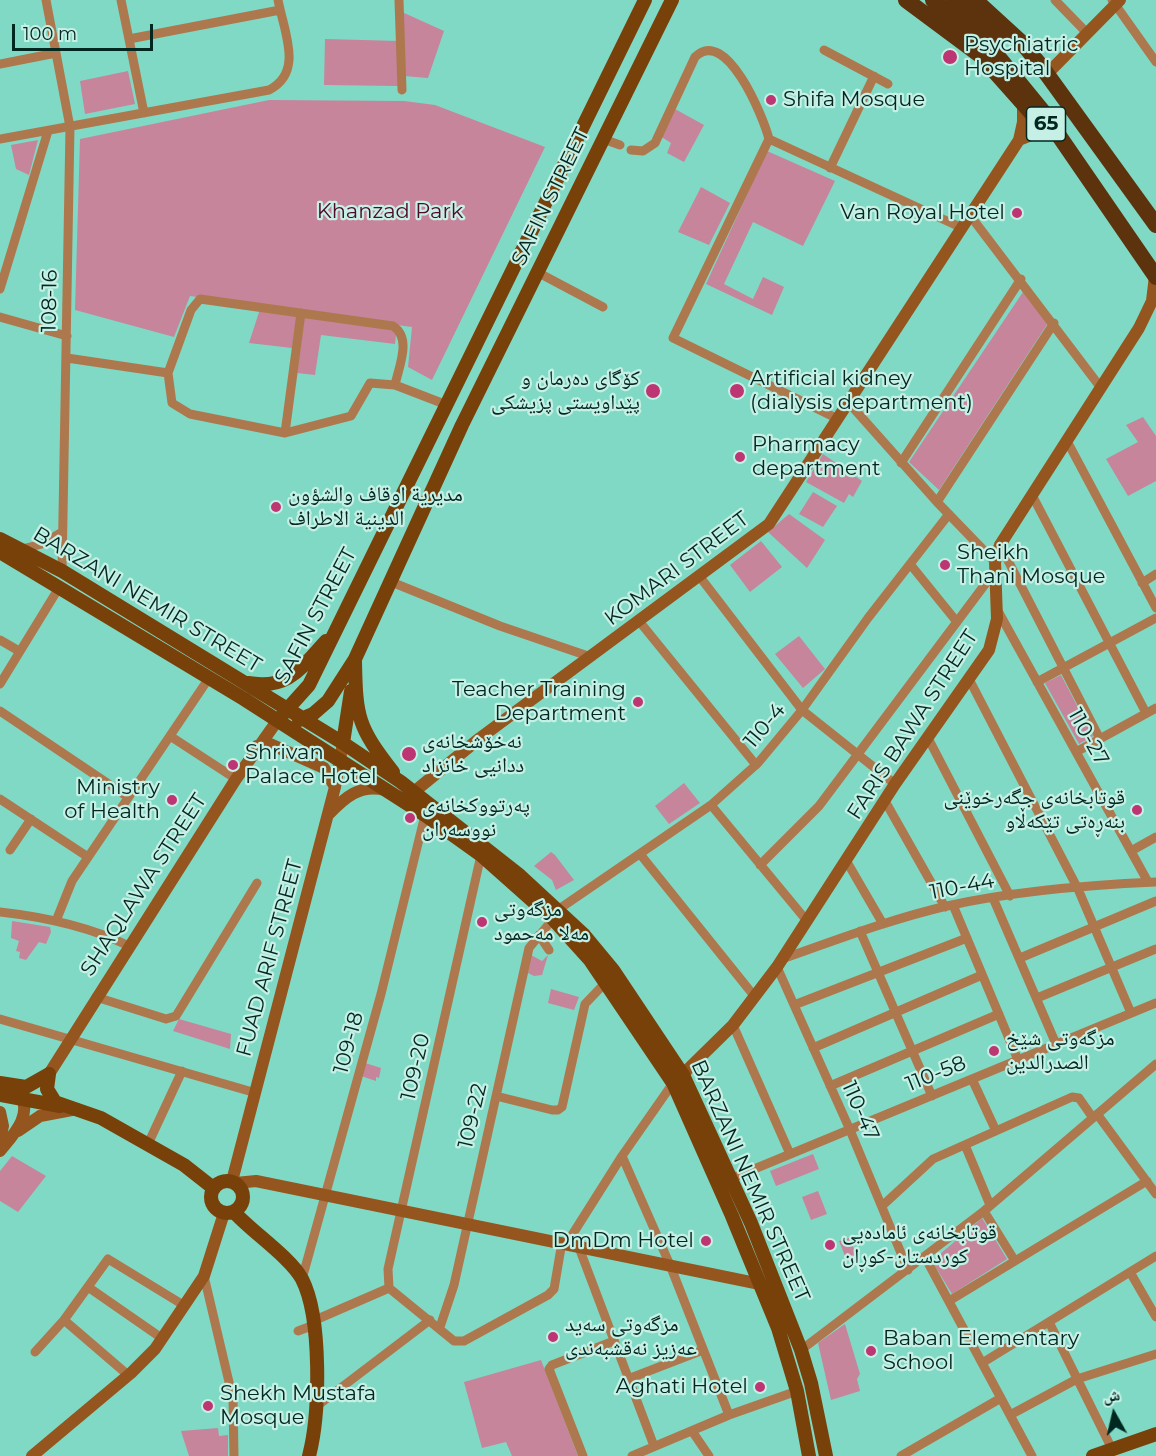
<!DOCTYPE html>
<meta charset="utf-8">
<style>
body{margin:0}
#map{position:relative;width:1156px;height:1456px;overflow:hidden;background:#80d9c4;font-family:Montserrat,"Noto Naskh Arabic",sans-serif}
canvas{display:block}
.north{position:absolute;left:1084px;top:1384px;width:60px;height:60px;-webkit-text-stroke:4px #c6f0e5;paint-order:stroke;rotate:352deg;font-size:16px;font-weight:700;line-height:24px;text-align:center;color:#002720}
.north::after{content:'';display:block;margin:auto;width:21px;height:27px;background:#002720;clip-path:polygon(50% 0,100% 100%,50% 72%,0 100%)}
.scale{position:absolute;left:12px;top:24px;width:141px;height:27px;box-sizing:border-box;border:3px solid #002720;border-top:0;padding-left:8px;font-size:18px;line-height:21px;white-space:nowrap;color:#002720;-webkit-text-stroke:4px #c6f0e5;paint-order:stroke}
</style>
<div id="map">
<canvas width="1156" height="1456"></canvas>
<div class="north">ش</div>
<div class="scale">100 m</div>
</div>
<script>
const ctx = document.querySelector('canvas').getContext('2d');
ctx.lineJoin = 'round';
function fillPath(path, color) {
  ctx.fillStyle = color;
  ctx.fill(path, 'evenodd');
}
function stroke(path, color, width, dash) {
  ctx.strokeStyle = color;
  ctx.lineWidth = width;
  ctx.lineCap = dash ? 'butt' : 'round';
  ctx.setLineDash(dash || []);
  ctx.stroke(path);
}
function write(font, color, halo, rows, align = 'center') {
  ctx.font = font + ' Montserrat,"Noto Naskh Arabic",sans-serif';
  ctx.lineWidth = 4.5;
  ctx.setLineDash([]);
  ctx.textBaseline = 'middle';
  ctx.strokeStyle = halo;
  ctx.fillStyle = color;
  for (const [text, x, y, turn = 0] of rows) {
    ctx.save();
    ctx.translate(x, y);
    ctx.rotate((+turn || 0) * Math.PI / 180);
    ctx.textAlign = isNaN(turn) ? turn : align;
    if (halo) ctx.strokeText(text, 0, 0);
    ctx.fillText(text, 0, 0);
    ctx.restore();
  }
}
const green = new Path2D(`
 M402,12L444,31L428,78L404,76Z
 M325,39L399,41L398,86L324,85Z
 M128,71L135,104L85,114L80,81Z
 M269,100L404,101L435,105L545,147L432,380L408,367L412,327L397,325L395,344L321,335L315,375L297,373L305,313L190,296L174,337L75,310L80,139Z
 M675,109L704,125L684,162L667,153L671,143L660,136Z
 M38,140L29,175L16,169L11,145Z
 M767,151L835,181L803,246L753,222L724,284L753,299L763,277L784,287L772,315L706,284Z
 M701,187L730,203L709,245L678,232Z
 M1023,292L1048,323L939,490L909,462Z
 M260,309L298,314L292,348L249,343Z
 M1143,417L1156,436V481L1128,496L1106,459L1138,442L1126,425Z
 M823,454L862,481L853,497L849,494L844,503L806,482Z
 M813,492L837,506L823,527L799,514Z
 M789,514L825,540L807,568L768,532Z
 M761,541L782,567L750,592L730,565Z
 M799,636L825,669L803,688L775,654Z
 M1061,675L1093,736L1079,744L1045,683Z
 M684,783L700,803L669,824L655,806Z
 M551,852L555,855L574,880L556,890L552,880L534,866Z
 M12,921L50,927L51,932L46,944L39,942L26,960L19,958L20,952L16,951L19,941L11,938Z
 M531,955L542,961L548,955L542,975L534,976L528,973Z
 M551,989L579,997L574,1010L548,1003Z
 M179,1019L231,1034L230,1049L173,1031Z
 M365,1063L381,1068L379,1078L376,1077V1081L361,1076Z
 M813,1154L819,1169L776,1186L770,1171Z
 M12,1156L46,1176L18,1212L0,1201V1171Z
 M818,1191L827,1214L811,1220L802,1197Z
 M982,1218L1007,1259L952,1294L932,1261Z
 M849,1238L858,1258L847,1261L839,1241Z
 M845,1324L860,1374L857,1379L860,1391L831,1400L818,1343Z
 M541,1360L578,1456H512L506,1442L482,1448L464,1382Z
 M218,1428L219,1436L228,1435V1456H189L181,1431Z`);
const street = new Path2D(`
 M46,0L70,127L62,571
 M121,0L144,113
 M399,0L402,90
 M1055,0L1087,33
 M1112,0L1156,62
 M129,39L280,10
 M824,50L888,84
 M0,64L56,53
 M0,139L269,90C304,72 284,32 278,0
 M603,139L620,145
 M769,139L673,338L836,418
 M631,150L643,151L655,143L695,57C726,26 763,116 769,139L960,227
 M830,168L874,76
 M969,214L1101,388
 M537,272L603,307
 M0,289L48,131
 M0,317L67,336
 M67,358L168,373L191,310L200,299L393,326C412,338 399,366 395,385L447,405
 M168,373L172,403L190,414L285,433L351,416L370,383L395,385
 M848,402L937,502L995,562
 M285,433L301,313
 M1067,441L1156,608
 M901,463L1021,279
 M1032,495L1146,713
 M937,502L1054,323
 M1000,545L1100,739
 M22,549L42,544L62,532
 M910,564L957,622
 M700,577L802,710L895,784
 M389,581L500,626L591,657
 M1142,583L1156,574
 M998,611L1148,882
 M639,621L756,765
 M0,640L19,651
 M969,679L1078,889L1131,1013
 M1037,682L1156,618
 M0,684L60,586
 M0,711L128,797
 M170,736L236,779
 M928,738L1010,896
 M1076,752L1156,708
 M0,799L88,857
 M885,801L945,907
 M711,805L807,921
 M10,850L31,819
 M1131,851L1156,837
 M640,854L755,997
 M847,862L883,924
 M760,865L819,806L995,571
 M993,898L1056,1044
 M953,905L1018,1060
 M559,909L711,805L758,763L802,710L868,618L949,514
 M0,912C45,917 88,926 129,946
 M56,921L72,881L209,678
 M860,931L932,1096
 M539,935L549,950
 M1020,958L1156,901
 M782,959C836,940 891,919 947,906C1013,891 1088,885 1156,882
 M777,967L850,1130L908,1270
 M96,997L166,1019L176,1016L257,883
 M1037,998L1156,949
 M794,1005L967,938
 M0,1019L256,1093
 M733,1025L790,1154
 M813,1048L982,975
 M972,1079L996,1131
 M830,1086L999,1014
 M496,1096L552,1110H558L562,1107L585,1004L606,982
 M1097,1114L1156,1194
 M148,1144L182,1071
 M965,1145L990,1205
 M622,1156L670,1265L729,1415
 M730,1179L1156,1003
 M882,1206L933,1159L1072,1097L1079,1098L1093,1118
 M984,1211L1015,1261
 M567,1243L622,1156L673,1083
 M578,1245L654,1446
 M925,1257L1032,1456
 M1130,1272L1156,1317
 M204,1276L233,1399L234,1456
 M302,1279L381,994L425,815
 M88,1287L163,1339
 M389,1288L388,1269L481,855
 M949,1301L1147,1181
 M64,1320L128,1375
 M313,1321L389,1288L454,1341H464L548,1295L554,1289L562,1242
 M1049,1322L1112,1449
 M440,1327L454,1285L529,948L553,919
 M298,1331L314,1325
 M801,1350L984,1211L1156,1064
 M35,1352L64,1320L108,1259L185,1306
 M982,1363L1156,1256
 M628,1379L703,1350
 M317,1406L430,1320
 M1010,1415L1077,1379L1156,1354
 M692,1431L709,1456
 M583,1456L549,1369L552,1365L614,1341
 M632,1456L729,1415L797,1391
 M901,1456L1001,1398`);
const secondary = new Path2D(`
 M1047,74L1120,0
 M1019,140L1039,132H1056
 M257,746L270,744L324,768L335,787
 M415,791L480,738L769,524L1019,140L1023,122V103
 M328,815C345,797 360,784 385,790
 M49,1074L236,779L277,721
 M677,1080L733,1025L777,967L895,784L989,650L997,619L995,562L1000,545L1139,328L1152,301L1155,276
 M0,1112L3,1126L0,1139
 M18,1131L40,1116L77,1109
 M0,1151C14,1134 33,1115 20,1093
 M232,1181L335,787L343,743
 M236,1183L256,1181L760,1284
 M32,1456L131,1373L155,1349L204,1276L224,1213`);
const primary = new Path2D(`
 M0,539L62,571L343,743L401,782L518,874L584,935L613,970L683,1075L751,1223L801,1350L811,1383L826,1456
 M0,552L244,699L425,815L481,855L553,919L590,960L673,1083L732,1216L778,1328L797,1391L809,1456
 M355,661C356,718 358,727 393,772
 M248,683C289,690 301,668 326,641
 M283,714L309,685L645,0
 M299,720L313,714L328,701L355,659L462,425L672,0
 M343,743L351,691
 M49,1074L47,1089L55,1102L101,1118L184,1165L212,1187
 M0,1083L26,1087L49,1074
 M0,1095L60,1106
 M211 1197a16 16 0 1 1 32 0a16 16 0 1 1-32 0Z
 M234,1212C252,1232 290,1257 302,1279C322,1318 320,1414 309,1456
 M1093,1456L1156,1434`);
const highway = new Path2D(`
 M906,0L980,55L1036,118L1055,130L1156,277
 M933,0L991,48L1049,119
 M954,0L1001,37
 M975,0L1023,44L1041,66L1156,225`);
const markers = [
 [950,57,8,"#bd3572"],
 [771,100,6,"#bd3572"],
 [1017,213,6,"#bd3572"],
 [653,391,8,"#bd3572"],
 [737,391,8,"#bd3572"],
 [740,457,6,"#bd3572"],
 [276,507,6,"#bd3572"],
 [945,565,6,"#bd3572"],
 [638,702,6,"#bd3572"],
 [409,754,8,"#bd3572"],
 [233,765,6,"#bd3572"],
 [172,800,6,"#bd3572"],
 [1137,810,6,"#bd3572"],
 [410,818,6,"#bd3572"],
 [482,922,6,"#bd3572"],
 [994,1051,6,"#bd3572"],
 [706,1241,6,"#bd3572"],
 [830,1245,6,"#bd3572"],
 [553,1337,6,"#bd3572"],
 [871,1351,6,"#bd3572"],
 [760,1387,6,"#bd3572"],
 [208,1406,6,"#bd3572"]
];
const shields = [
 [1046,124,39]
];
const shieldNames = [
 ["65",1046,124]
];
const poiNames = [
 ["Psychiatric",964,45],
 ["Hospital",964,69],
 ["Shifa Mosque",783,100],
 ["Van Royal Hotel",1005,213,"right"],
 ["کۆگای دەرمان و",640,379,"right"],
 ["پێداویستی پزیشکی",640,403,"right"],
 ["Artificial kidney",750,379],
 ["(dialysis department)",750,403],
 ["Pharmacy",752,445],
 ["department",752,469],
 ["مديرية اوقاف والشؤون",288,495],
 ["الدينية الاطراف",288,519],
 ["Sheikh",957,553],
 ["Thani Mosque",957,577],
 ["Teacher Training",626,690,"right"],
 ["Department",626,714,"right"],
 ["نەخۆشخانەی",422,742],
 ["ددانیی خانزاد",422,766],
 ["Shrivan",245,753],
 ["Palace Hotel",245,777],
 ["Ministry",160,788,"right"],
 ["of Health",160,812,"right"],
 ["قوتابخانەی جگەرخوێنی",1125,798,"right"],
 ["بنەڕەتی تێکەڵاو",1125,822,"right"],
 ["پەرتووکخانەی",422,806],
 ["نووسەران",422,830],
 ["مزگەوتی",494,910],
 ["مەلا مەحمود",494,934],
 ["مزگەوتی شێخ",1006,1039],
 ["الصدرالدين",1006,1063],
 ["قوتابخانەی ئامادەیی",842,1233],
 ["کوردستان-کوڕان",842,1257],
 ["DmDm Hotel",694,1241,"right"],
 ["مزگەوتی سەید",565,1325],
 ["عەزیز نەقشبەندی",565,1349],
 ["Baban Elementary",883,1339],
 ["School",883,1363],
 ["Aghati Hotel",748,1387,"right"],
 ["Shekh Mustafa",220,1394],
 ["Mosque",220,1418]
];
const streetNames = [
 ["SAFIN STREET",551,197,-64],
 ["108-16",50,301,-89],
 ["KOMARI STREET",677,569,-37],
 ["BARZANI NEMIR STREET",147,600,31],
 ["SAFIN STREET",316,616,-62],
 ["FARIS BAWA STREET",913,725,-57],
 ["110-4",765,726,-50],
 ["110-27",1088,737,61],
 ["SHAQLAWA STREET",144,885,-57],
 ["110-44",962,887,-11],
 ["FUAD ARIF STREET",270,958,-75],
 ["109-18",349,1043,-75],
 ["109-20",416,1067,-77],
 ["110-58",936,1074,-22],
 ["110-47",860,1111,66],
 ["109-22",473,1116,-77],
 ["BARZANI NEMIR STREET",750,1181,66]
];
const parkNames = [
 ["Khanzad Park",390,212]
];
fillPath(green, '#c6859b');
stroke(street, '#ae784f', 9);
stroke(secondary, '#94551f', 12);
stroke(primary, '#79410a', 14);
stroke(highway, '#5d330e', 16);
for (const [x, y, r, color] of markers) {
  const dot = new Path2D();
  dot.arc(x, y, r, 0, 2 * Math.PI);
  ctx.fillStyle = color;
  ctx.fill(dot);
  stroke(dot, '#c6f0e5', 2);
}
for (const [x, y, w] of shields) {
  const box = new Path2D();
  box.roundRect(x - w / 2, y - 17, w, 34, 4.5);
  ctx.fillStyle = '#c6f0e5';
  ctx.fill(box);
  stroke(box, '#002720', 1.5);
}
write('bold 20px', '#002720', null, shieldNames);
write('21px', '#002720', '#c6f0e5', poiNames, 'left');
write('21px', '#002720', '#c6f0e5', streetNames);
write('21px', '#4c0b29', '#c6f0e5', parkNames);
</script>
